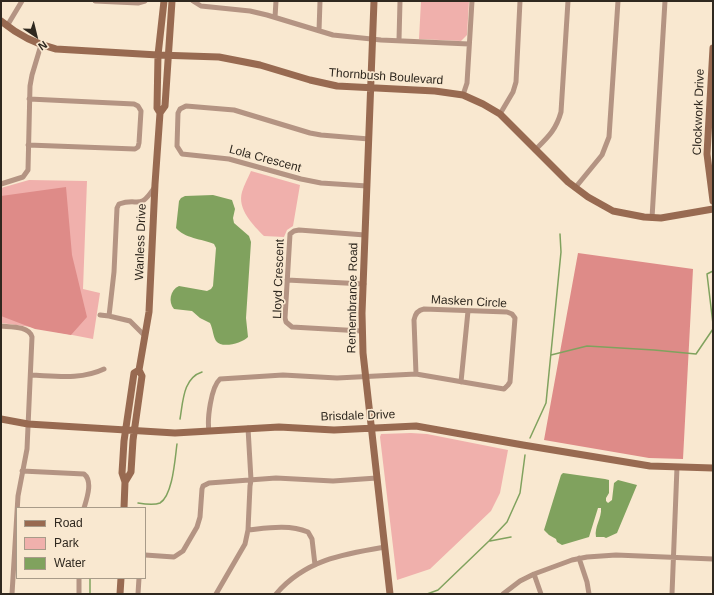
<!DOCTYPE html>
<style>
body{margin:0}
#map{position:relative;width:714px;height:595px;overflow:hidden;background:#f9e8d0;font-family:Arial,sans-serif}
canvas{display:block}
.frame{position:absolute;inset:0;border:2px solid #2f281f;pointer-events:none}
.legend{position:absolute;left:16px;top:507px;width:130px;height:72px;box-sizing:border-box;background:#f9e8d0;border:1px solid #a89b89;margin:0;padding:5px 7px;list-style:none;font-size:12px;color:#2f281f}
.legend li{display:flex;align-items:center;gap:8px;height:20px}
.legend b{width:20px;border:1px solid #a89b89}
.north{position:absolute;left:16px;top:16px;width:40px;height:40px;-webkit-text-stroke:3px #f9e8d0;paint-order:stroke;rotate:145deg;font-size:11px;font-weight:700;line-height:16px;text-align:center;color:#2f281f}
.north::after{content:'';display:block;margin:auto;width:14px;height:18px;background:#2f281f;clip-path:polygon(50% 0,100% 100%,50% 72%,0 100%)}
</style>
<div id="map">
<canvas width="714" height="595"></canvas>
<div class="frame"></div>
<ul class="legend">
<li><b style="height:5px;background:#986a51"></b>Road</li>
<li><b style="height:11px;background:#f0b0ac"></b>Park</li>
<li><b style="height:11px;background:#80a25e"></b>Water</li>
</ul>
<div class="north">N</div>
</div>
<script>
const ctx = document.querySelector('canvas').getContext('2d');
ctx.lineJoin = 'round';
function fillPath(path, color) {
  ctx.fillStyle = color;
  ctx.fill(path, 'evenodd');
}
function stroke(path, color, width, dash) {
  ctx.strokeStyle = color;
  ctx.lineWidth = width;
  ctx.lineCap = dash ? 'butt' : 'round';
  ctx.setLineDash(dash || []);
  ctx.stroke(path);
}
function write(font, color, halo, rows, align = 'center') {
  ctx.font = font + ' Arial,sans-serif';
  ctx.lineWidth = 3.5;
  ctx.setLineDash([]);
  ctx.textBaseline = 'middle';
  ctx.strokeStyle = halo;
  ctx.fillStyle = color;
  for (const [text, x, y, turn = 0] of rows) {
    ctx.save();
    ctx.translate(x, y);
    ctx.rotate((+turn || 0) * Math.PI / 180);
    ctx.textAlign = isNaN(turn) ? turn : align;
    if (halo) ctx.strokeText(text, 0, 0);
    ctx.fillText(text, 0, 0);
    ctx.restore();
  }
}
const green = new Path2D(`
 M421,1H469L467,35L461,41L419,39Z
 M251,171L300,185L293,226L287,230L284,237L264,236C253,225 237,209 242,192C244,185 248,178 251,171Z
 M29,180L87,181L83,289L100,293L93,339L31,327L1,323V188Z
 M411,433L427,434L508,450L500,493L491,511L430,569L397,580L380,437L381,434Z`);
const forest = new Path2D(`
 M66,187L72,255L87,317L71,335L35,329L1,316V196Z
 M578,253L693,269L683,459L649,458L544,440Z`);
const water = new Path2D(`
 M213,195L232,200L235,209L233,218L234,223L249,236L251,242L246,318L248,337C242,343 222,349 216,341C213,336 213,329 210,323L200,318L192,311L174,309C168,302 170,290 179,286L207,291L211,289L213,286L216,248L214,244C202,239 184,238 176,228L179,201L181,198L185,196Z
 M563,473L605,479L609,480V493L606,498V501L608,503L612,500L614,483L618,480L637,485L617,533L606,538L604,537H596C594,527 602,518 601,508H598L589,537L562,545L557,542L556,539L549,535L544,530L561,475Z`);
const stream = new Path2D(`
 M713,271L707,274L713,324
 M551,355L587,346L654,350L696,354L713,329
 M180,419C183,402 183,378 202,372
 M530,438L546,403L561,252L560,234
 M138,503C144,504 155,505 160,503C173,495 175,458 177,444
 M490,541L511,537
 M90,578V594
 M427,594L438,590L489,541L507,522L520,493L525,455`);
const street = new Path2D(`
 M95,1L138,3L145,1
 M193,1L201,6L250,11L267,15L333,35L381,40L469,44
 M275,17L276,1
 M7,26L22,1
 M319,31L320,1
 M399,40L400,1
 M463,95L467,83L472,1
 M500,114L513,92L516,82L520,1
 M28,145L135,149L138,147L139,143L141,111L138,106L134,104L29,99
 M535,150C548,137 556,130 561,112L568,1
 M1,184L23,177L28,170L30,86L32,75L41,45
 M367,186L321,183L301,179L229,159L182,154L177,146L178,113L180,109L186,106L234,110L310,133L321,135L369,139
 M575,188L602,155L609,137L618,1
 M652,218L665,1
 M287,280L364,284
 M100,315L109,316
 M1,326C11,327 29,326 32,337L27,449L18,496L12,594
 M362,331L292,327L286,322L285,318L290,234L294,231L299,230L365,235
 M145,336L130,321L109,316L114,272L117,208L119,204C139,197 139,211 154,188
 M31,375C56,376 81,380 104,369
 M461,382L468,311
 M209,431C207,419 211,387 220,379L283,375L337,378L416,374L504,389L508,385L510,382L515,318L512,314L507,312L424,309C418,310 415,314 414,320L416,374
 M22,471L84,474C93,481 87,498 84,508
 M248,530C267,528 289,524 308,532L312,539L315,565
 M145,555L174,557L183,551L197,527L200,517L202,489L203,486L209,483L276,478L333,481L377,478
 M579,558L587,582L589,594
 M534,574L541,594
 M79,594V578
 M138,594L139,578
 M216,594L245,544L248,530L250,486L251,480L248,428
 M276,594C305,560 343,554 385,547
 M503,594L520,581L534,574L572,560L587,557L616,555L713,559
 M672,594L677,467`);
const secondary = new Path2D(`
 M374,1L362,313L363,353L390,594
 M1,21C18,35 35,44 56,49L158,55L219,57L260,65L310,80L337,86L435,91L463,95L483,104L500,114L568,182L588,197L613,211L644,217L661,218L713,209
 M713,48L707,154L713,201
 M160,113L157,108L158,55L164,1
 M1,419L28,424L175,433L279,427L334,430L416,426L523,445L650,466L713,468
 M125,482L131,472L133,440L142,376L139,370L149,312L155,184L160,113L165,106L172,1
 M124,508L125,482L122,473L124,441L134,373L139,370
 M120,594L121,578`);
const streetNames = [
 ["Thornbush Boulevard",386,77,4],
 ["Clockwork Drive",699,112,-88],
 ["Lola Crescent",265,159,15],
 ["Wanless Drive",141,242,-88],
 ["Lloyd Crescent",279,279,-88],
 ["Remembrance Road",353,298,-89],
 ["Masken Circle",469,302,3],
 ["Brisdale Drive",358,416,-2]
];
fillPath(green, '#f0b0ac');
fillPath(forest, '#de8b88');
fillPath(water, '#80a25e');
stroke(stream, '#80a25e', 1.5);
stroke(street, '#b49483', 5);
stroke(secondary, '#986a51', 7);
write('12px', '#2f281f', '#f9e8d0', streetNames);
</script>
